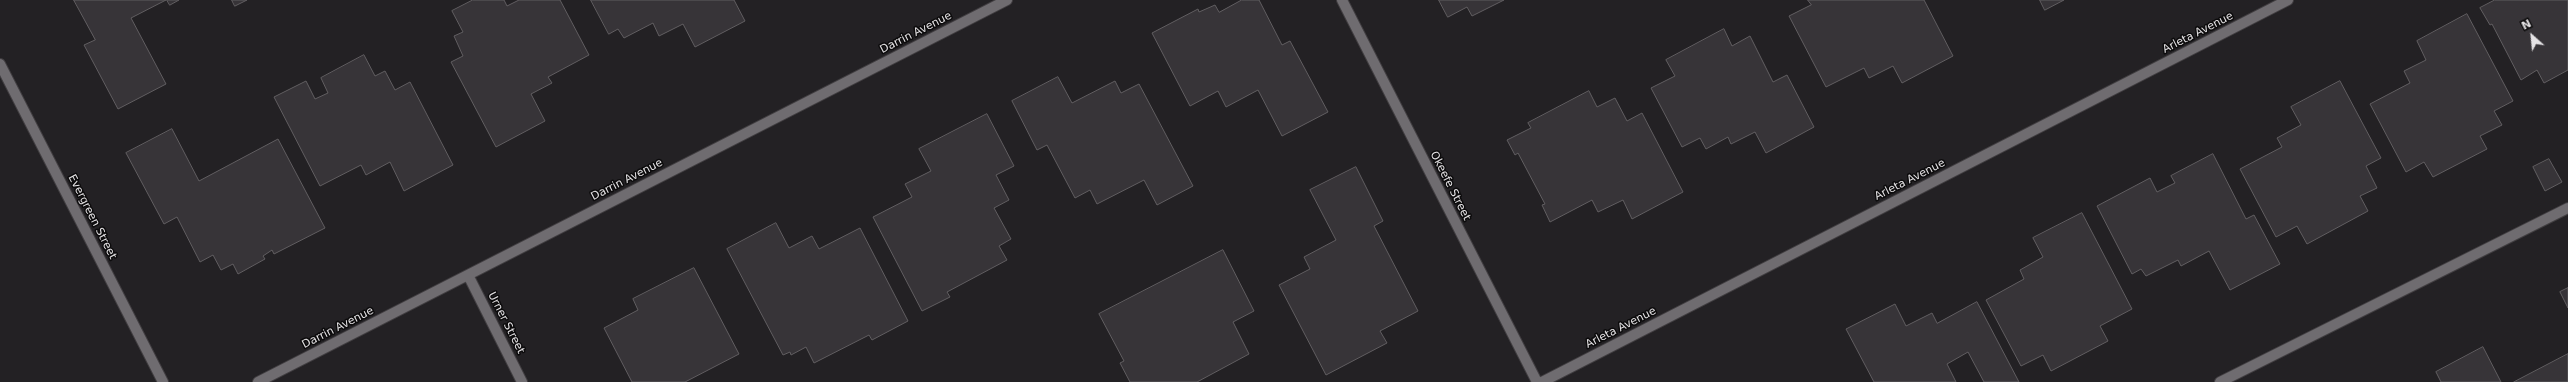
<!DOCTYPE html>
<style>
body{margin:0}
#map{position:relative;width:2568px;height:382px;overflow:hidden;background:#232124;font-family:"DejaVu Sans",sans-serif}
canvas{display:block}
.north{position:absolute;left:2512px;top:16px;width:40px;height:40px;-webkit-text-stroke:3px #0c0b0c;paint-order:stroke;rotate:333deg;font-size:11px;font-weight:700;line-height:16px;text-align:center;color:#e5e3e5}
.north::after{content:'';display:block;margin:auto;width:14px;height:18px;background:#e5e3e5;clip-path:polygon(50% 0,100% 100%,50% 72%,0 100%)}
</style>
<div id="map">
<canvas width="2568" height="382"></canvas>
<div class="north">N</div>
</div>
<script>
const ctx = document.querySelector('canvas').getContext('2d');
ctx.lineJoin = 'round';
function fillPath(path, color) {
  ctx.fillStyle = color;
  ctx.fill(path, 'evenodd');
}
function stroke(path, color, width, dash) {
  ctx.strokeStyle = color;
  ctx.lineWidth = width;
  ctx.lineCap = dash ? 'butt' : 'round';
  ctx.setLineDash(dash || []);
  ctx.stroke(path);
}
function write(font, color, halo, rows, align = 'center') {
  ctx.font = font + ' "DejaVu Sans",sans-serif';
  ctx.lineWidth = 3;
  ctx.setLineDash([]);
  ctx.textBaseline = 'middle';
  ctx.strokeStyle = halo;
  ctx.fillStyle = color;
  for (const [text, x, y, turn = 0] of rows) {
    ctx.save();
    ctx.translate(x, y);
    ctx.rotate((+turn || 0) * Math.PI / 180);
    ctx.textAlign = isNaN(turn) ? turn : align;
    if (halo) ctx.strokeText(text, 0, 0);
    ctx.fillText(text, 0, 0);
    ctx.restore();
  }
}
const building = new Path2D(`
 M74,0H166L131,18L166,84L118,109L84,45L95,40Z
 M167,0H179L170,5Z
 M232,0H247L235,6Z
 M473,0H504L507,6L519,0H560L589,55L548,77L552,83L531,94L545,121L496,147L451,62L463,56L454,36L463,32L452,11Z
 M591,0H734L745,21L695,47L683,24L659,36L653,23L624,38L618,29L609,34Z
 M1242,0H1259L1282,45L1290,41L1328,112L1282,136L1258,90L1226,107L1218,91L1190,106L1152,33L1198,9L1199,12L1215,5L1219,12Z
 M1439,0H1504L1472,16L1467,7L1448,17Z
 M1808,0H1924L1953,56L1902,83L1893,66L1869,78L1864,68L1826,87L1789,16L1811,5Z
 M2040,0H2064L2045,10Z
 M2495,0H2568V70L2544,83L2537,70L2521,80L2492,24L2490,25L2480,8Z
 M2467,14L2513,101L2494,111L2502,125L2480,136L2487,149L2433,177L2424,162L2406,172L2370,104L2410,83L2404,71L2426,60L2417,41Z
 M1724,29L1732,46L1750,36L1773,82L1787,75L1814,127L1766,153L1755,132L1731,144L1728,137L1706,149L1700,138L1682,147L1651,88L1675,76L1666,60Z
 M364,55L375,76L385,71L395,90L410,82L453,165L404,191L390,162L366,175L361,165L320,186L274,97L306,81L315,99L328,93L321,78Z
 M1058,77L1072,103L1115,81L1121,93L1139,84L1193,186L1157,205L1144,180L1097,204L1090,190L1075,198L1047,145L1037,150L1012,101Z
 M2340,81L2381,158L2366,166L2377,188L2360,196L2368,211L2307,244L2297,226L2276,237L2240,169L2282,147L2277,138L2301,125L2291,107Z
 M1589,91L1597,107L1615,98L1627,121L1642,113L1683,192L1632,219L1623,200L1598,212L1592,200L1550,222L1542,205L1545,204L1518,153L1515,155L1507,140L1531,128L1528,123Z
 M987,114L1014,166L996,175L1009,200L994,208L1011,239L999,246L1007,260L947,292L950,297L922,311L873,217L912,197L905,184L931,171L919,149Z
 M172,129L199,181L278,139L325,228L274,254L272,250L263,256L265,259L238,274L233,264L221,270L213,255L200,262L177,217L164,224L126,153Z
 M2213,154L2246,219L2254,215L2280,264L2230,290L2209,251L2181,266L2178,260L2146,276L2141,269L2132,274L2097,206L2150,178L2157,192L2175,183L2171,176Z
 M2549,159L2562,182L2545,191L2533,167Z
 M1356,167L1383,221L1374,226L1418,311L1380,331L1387,343L1326,375L1279,285L1310,269L1304,257L1336,240L1310,190Z
 M2082,213L2132,309L2100,326L2108,341L2051,371L2043,355L2021,366L1986,300L2024,279L2020,270L2043,257L2033,238Z
 M776,223L789,248L812,236L819,249L860,228L908,321L872,340L869,335L814,363L806,347L791,355L790,352L783,355L727,249Z
 M1223,250L1254,311L1233,322L1249,354L1197,382H1130L1120,363L1124,361L1099,314Z
 M694,268L739,354L685,382H632L604,328L638,310L633,299Z
 M2568,288V308L2560,292Z
 M1977,302L2019,382H1984L1968,352L1947,364L1956,382H1874L1846,329L1895,304L1906,326L1932,313L1937,323Z
 M2483,347L2501,382H2441L2436,372Z
 M2568,354V382H2514Z`);
const minor = new Path2D(`
 M1342,0L1537,382
 M0,64L163,382
 M468,275L522,382
 M258,382L1007,0
 M1542,382L2288,0
 M2220,382L2568,208`);
const streetNames = [
 ["Darrin Avenue",916,33,-27],
 ["Arleta Avenue",2198,33,-27],
 ["Darrin Avenue",627,180,-27],
 ["Arleta Avenue",1910,180,-27],
 ["Okeefe Street",1450,186,63],
 ["Evergreen Street",92,217,63],
 ["Urner Street",506,323,63],
 ["Darrin Avenue",338,328,-27],
 ["Arleta Avenue",1621,328,-27]
];
fillPath(building, '#373438');
stroke(building, '#615e61', 1);
stroke(minor, '#413e41', 12);
stroke(minor, '#6f6c70', 10);
write('11px', '#e5e3e5', '#0c0b0c', streetNames);
</script>
